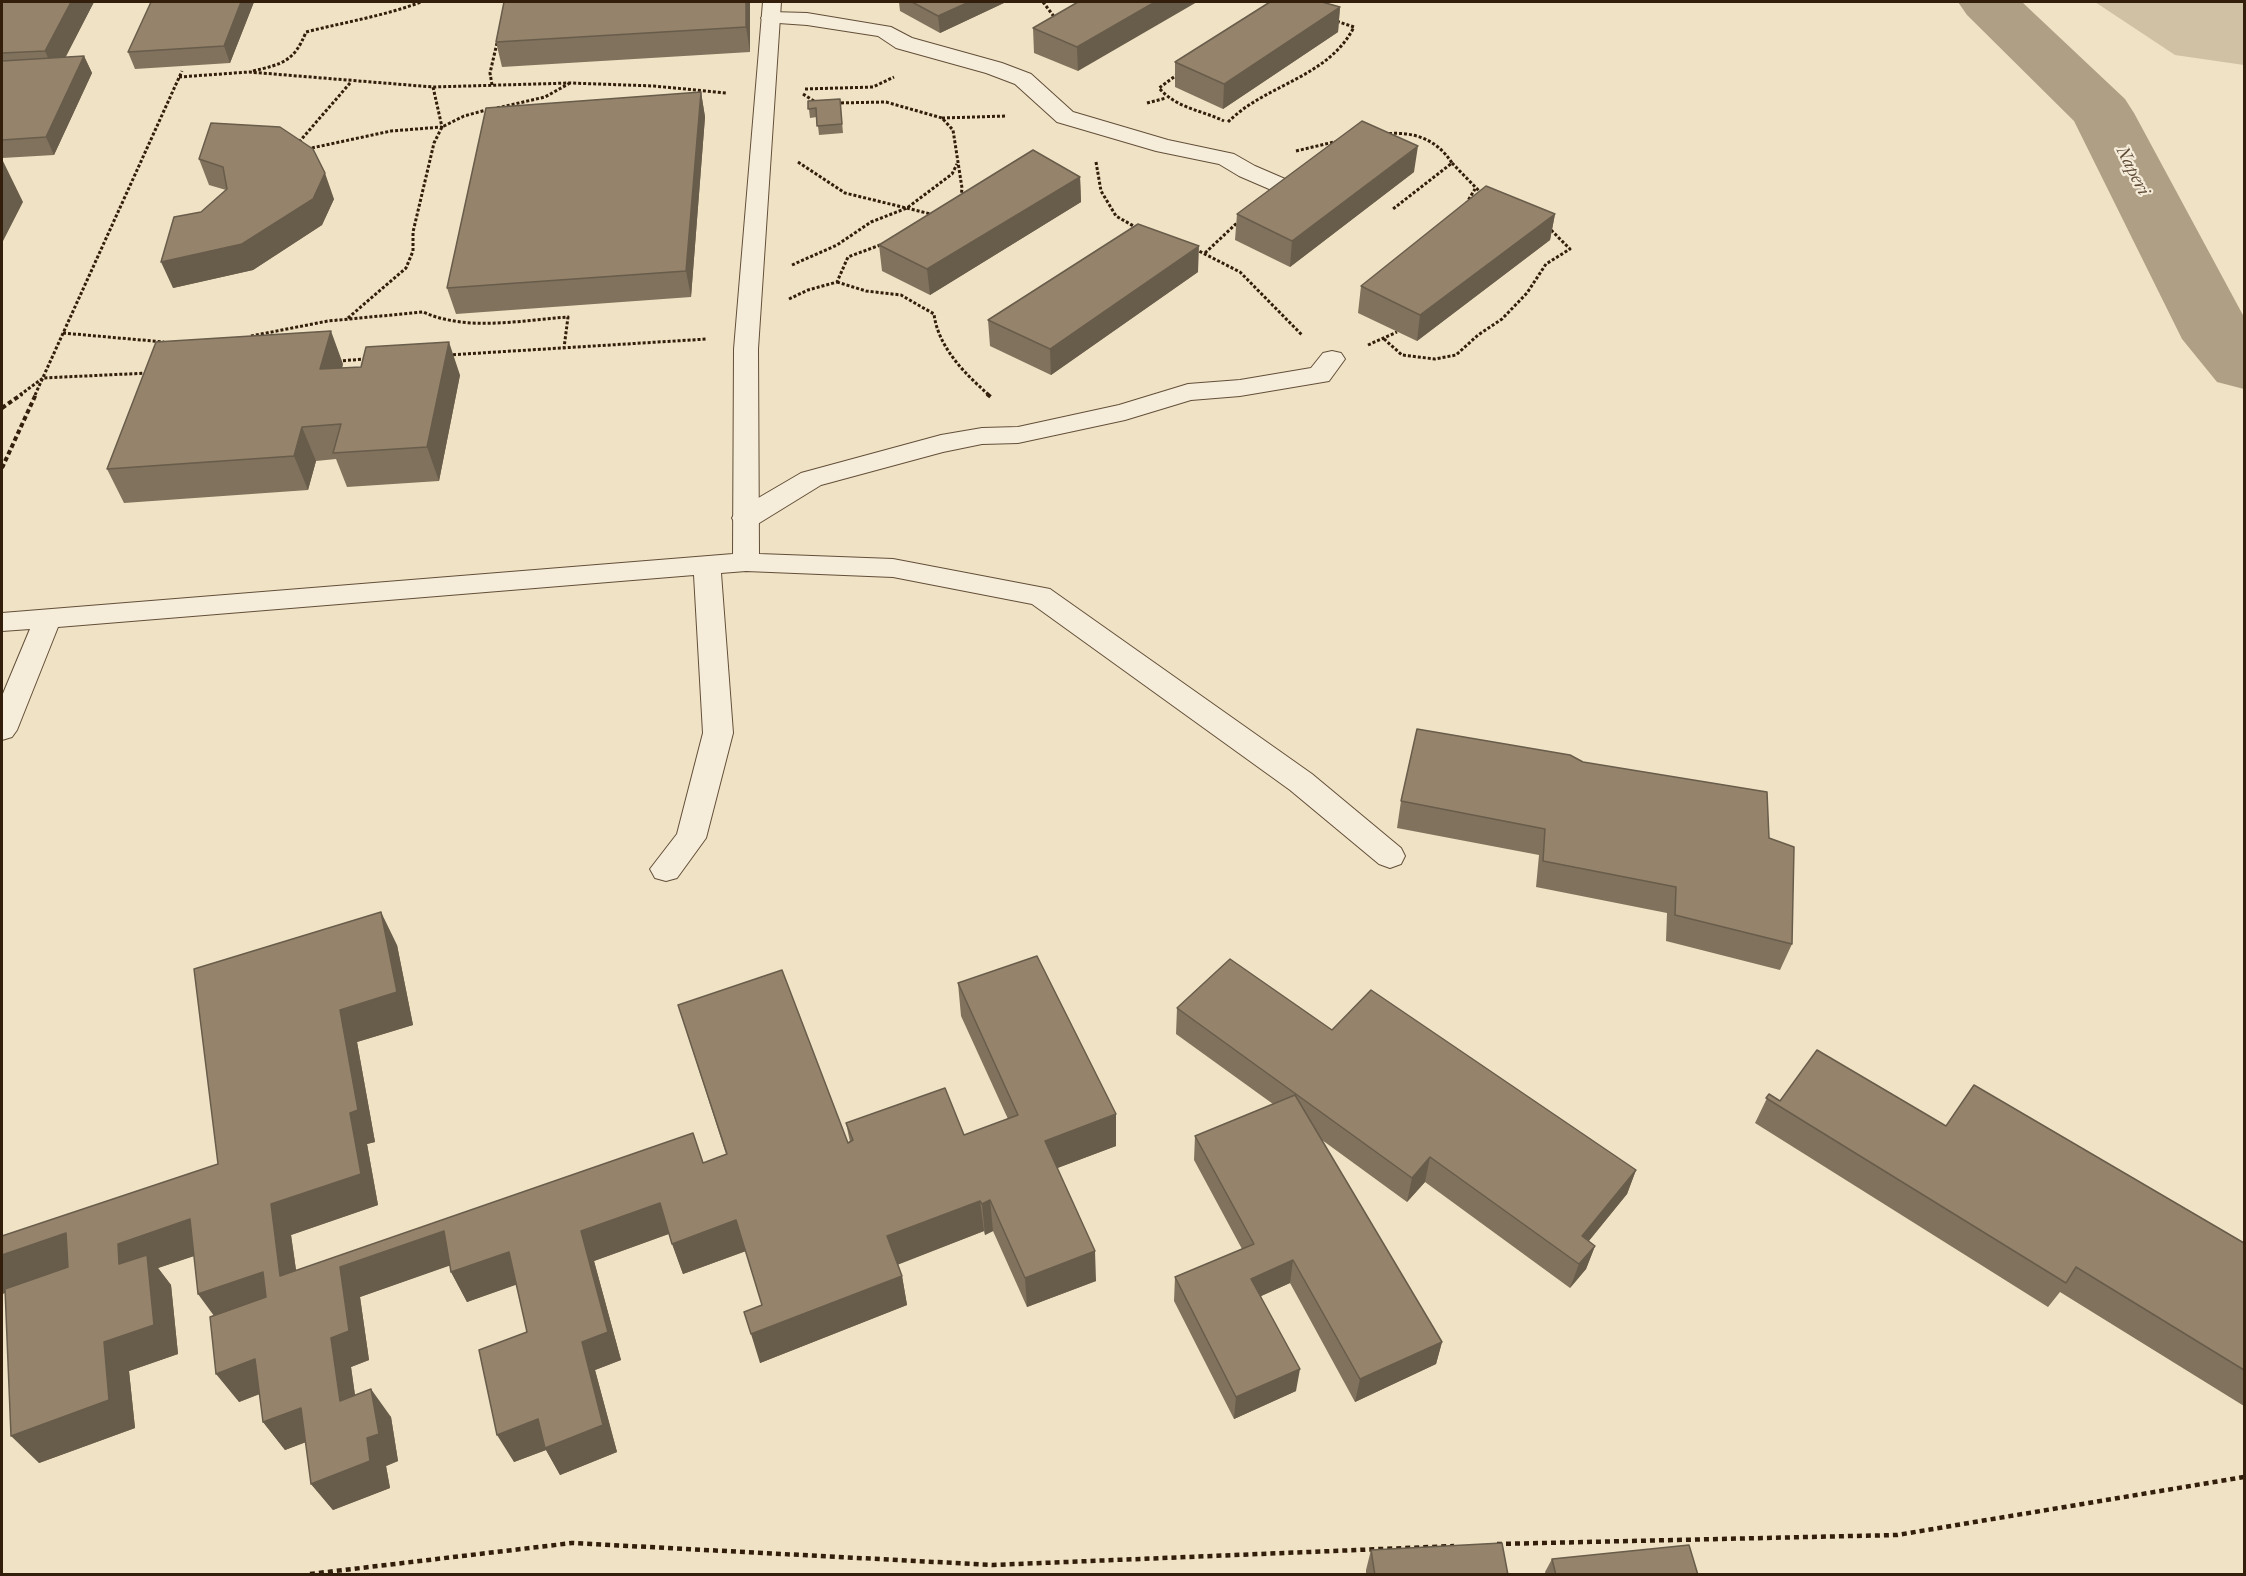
<!DOCTYPE html>
<style>
body{margin:0}
#map{position:relative;width:2246px;height:1576px;overflow:hidden;background:#f0e2c4;font-family:"IM FELL French Canon",serif}
canvas{display:block}
.frame{position:absolute;inset:0;border:3px solid #321e0b;pointer-events:none}
</style>
<div id="map">
<canvas width="2246" height="1576"></canvas>
<div class="frame"></div>
</div>
<script>
const ctx = document.querySelector('canvas').getContext('2d');
ctx.lineJoin = 'round';
function fillPath(path, color) {
  ctx.fillStyle = color;
  ctx.fill(path, 'evenodd');
}
function stroke(path, color, width, dash) {
  ctx.strokeStyle = color;
  ctx.lineWidth = width;
  ctx.lineCap = dash ? 'butt' : 'round';
  ctx.setLineDash(dash || []);
  ctx.stroke(path);
}
function write(font, color, halo, rows, align = 'center') {
  ctx.font = font + ' "IM FELL French Canon",serif';
  ctx.lineWidth = 4.5;
  ctx.setLineDash([]);
  ctx.textBaseline = 'middle';
  ctx.strokeStyle = halo;
  ctx.fillStyle = color;
  for (const [text, x, y, turn = 0] of rows) {
    ctx.save();
    ctx.translate(x, y);
    ctx.rotate((+turn || 0) * Math.PI / 180);
    ctx.textAlign = isNaN(turn) ? turn : align;
    if (halo) ctx.strokeText(text, 0, 0);
    ctx.fillText(text, 0, 0);
    ctx.restore();
  }
}
const green = new Path2D(`
 M2095,2H2244V65L2175,55Z`);
const river = new Path2D(`
 M1958,2H2022L2125,99L2134,113L2244,317V389L2217,382L2182,339L2074,121L1967,15Z`);
const pathFar2 = new Path2D(`
 M1043,2L1055,18
 M253,71C282,64 294,62 306,32C345,22 384,16 421,2
 M1178,74L1159,88C1176,108 1201,110 1224,121
 M179,77L249,72L433,87L570,83L654,86L726,93
 M492,85L490,73L497,43
 M805,89L873,87L894,77
 M803,94L817,103
 M836,103L886,102L942,118L953,130L962,188L961,198
 M1147,103L1166,98
 M497,108L545,97L570,83
 M942,118L1007,116
 M1228,122C1266,84 1328,78 1354,27L1336,21
 M1384,134C1412,131 1436,138 1452,163L1393,209
 M299,142L351,82
 M307,149L391,131L442,127L433,87
 M1296,151L1338,141
 M798,162L845,193L935,215
 M1096,162L1101,191L1116,216L1137,228
 M1452,163L1483,195
 M1466,204L1475,189
 M1195,249L1240,272L1302,335
 M1205,253L1239,221
 M792,265L837,245L871,222L907,208L952,174L957,164
 M837,282L866,291L901,295L934,314C938,347 965,374 989,395
 M789,299L808,290L837,282L848,257L883,244
 M348,318L406,268L413,251V232L434,143L442,127L464,116L490,109
 M63,333L164,342
 M251,336L328,321L423,312C468,332 521,320 568,317L564,348
 M1384,339L1402,355L1435,359L1456,355L1478,335L1502,319L1527,293L1546,264L1570,249L1550,229
 M1368,345L1397,332
 M448,355L707,339
 M338,361L366,359
 M20,395L43,378L148,373
 M35,395L182,71`);
const pathFar1 = new Path2D(`
 M987,394L992,398
 M2,408L22,394
 M2,468L36,394`);
const path = new Path2D(`
 M1497,1544L1897,1535L2244,1477
 M310,1574L572,1543L993,1565L1454,1546`);
const lane = new Path2D(`
 M763,2H781L758,349L759,554L893,559L1050,589L1312,774L1401,848L1405,856L1401,864L1390,868L1379,864L1290,790L1032,604L893,577L746,571L721,573L733,733L706,838L677,878L666,881L655,878L650,869L677,834L703,733L694,575L58,627L17,730L12,737L2,740V696L30,629L2,631V613L733,554L734,349Z`);
const street = new Path2D(`
 M771,12L807,13L891,27L912,38L1002,63L1031,74L1073,112L1168,140L1234,154L1255,166L1306,188L1310,193L1306,198L1298,200L1290,198L1239,176L1219,164L1156,151L1057,122L1015,84L986,73L896,48L878,36L807,25L764,22L761,18L764,14Z
 M1332,351L1341,353L1345,359L1329,381L1240,396L1191,400L1125,420L1018,443L982,444L943,452L821,485L756,525L746,527L736,525L732,518L736,511L801,473L941,435L982,428L1018,427L1119,405L1188,384L1240,380L1311,368L1323,353Z`);
const wall = new Path2D(`
 M2,2H94L65,57L84,56L92,73L54,155L2,158Z
 M254,2L230,63L135,69L128,52Z
 M504,2H750V52L502,67L496,42Z
 M899,2H1006L940,33L900,11Z
 M1078,2V71L1034,53L1033,28Z
 M1340,7L1338,32L1223,109L1175,87V62Z
 M701,92L705,117L691,297L456,314L447,288Z
 M840,99L843,133L819,135L817,117L810,118L808,101Z
 M199,159L334,199L322,225L253,270L173,288L201,212L226,190L209,185Z
 M1414,172L1290,267L1235,240L1237,214Z
 M1080,177L1081,202L930,295L882,271L879,245Z
 M1555,214L1550,240L1417,341L1358,313L1361,286Z
 M1198,272L1051,375L990,346L988,320Z
 M343,364L342,368L460,375L439,481L347,487L336,459L316,461L308,490L124,503L107,469Z
 M1583,762L1769,838L1792,944L1780,970L1666,941L1667,913L1536,887L1539,855L1397,828L1401,801Z
 M397,945L413,1025L357,1042L375,1142L367,1144L378,1205L291,1235L296,1270L703,1163L726,1154L678,1005L848,1143L850,1142L846,1123L964,1135L1008,1119L961,1016L958,983L1116,1146L1057,1168L1096,1281L1027,1307L993,1231L985,1235L984,1231L898,1264L902,1276L907,1305L760,1363L762,1305L746,1251L683,1274L669,1234L594,1261L621,1360L595,1370L617,1452L560,1475L546,1450L514,1462L527,1332L517,1284L467,1302L451,1272L450,1265L360,1297L369,1360L351,1367L355,1396L391,1417L398,1461L386,1466L390,1488L333,1510L311,1484L306,1442L285,1450L263,1422L260,1394L239,1402L214,1315L194,1256L158,1268L171,1285L178,1354L129,1371L135,1428L39,1463L5,1293L2,1294V1217V1236L218,1164Z
 M1177,1008L1332,1030L1636,1170L1627,1194L1589,1241L1595,1246L1586,1269L1570,1288L1425,1182L1407,1202L1322,1140L1442,1342L1436,1364L1355,1402L1290,1283L1261,1296L1296,1391L1234,1419L1174,1301L1175,1277L1242,1249L1194,1160L1195,1136L1273,1104L1176,1034Z
 M1769,1094L1780,1101L1946,1126L2244,1243V1406L2060,1292L2048,1307L1755,1123Z
 M1371,1550L1508,1575H1366V1570Z
 M1552,1559L1698,1575H1546L1545,1572Z`);
const shadedWall = new Path2D(`
 M71,2H94L56,76L45,51Z
 M241,2H254L230,63L224,46Z
 M746,2H750V52L746,27Z
 M969,2H1006L940,33L938,16Z
 M1155,2H1197L1078,71L1077,47Z
 M1340,7L1338,32L1223,109L1224,84Z
 M84,56L92,73L54,155L46,137Z
 M701,92L705,117L691,297L686,271Z
 M1418,146L1414,172L1290,267L1292,241Z
 M2,159L23,202L2,243Z
 M325,173L334,199L322,225L253,270L173,288L161,262Z
 M1080,177L1081,202L930,295L927,269Z
 M1555,214L1550,240L1417,341L1420,315Z
 M1199,246L1198,272L1051,375L1050,349Z
 M331,331L343,364L333,403L320,369Z
 M449,342L460,375L439,481L427,447Z
 M302,427L316,461L308,490L294,456Z
 M381,912L397,945L413,1025L357,1042L375,1142L367,1144L378,1205L291,1235L301,1305L280,1276L271,1204L350,1113L340,1010Z
 M1116,1114V1146L1047,1172L1045,1141Z
 M1430,1157L1425,1182L1407,1202L1412,1178Z
 M1636,1170L1627,1194L1573,1260L1582,1236Z
 M990,1200L993,1231L985,1235L982,1204Z
 M980,1201L984,1231L892,1267L887,1236Z
 M660,1203L671,1233L594,1261L621,1360L595,1370L617,1452L560,1475L546,1450L514,1462L497,1435L582,1342L581,1231Z
 M2,1217L3,1254L66,1233L92,1263L2,1294Z
 M190,1219L212,1250L158,1268L171,1285L178,1354L129,1371L135,1428L39,1463L11,1436L104,1342L119,1264L118,1244Z
 M736,1220L746,1251L683,1274L672,1244Z
 M444,1231L460,1262L360,1297L369,1360L351,1367L360,1429L340,1401L331,1338L340,1267Z
 M1595,1246L1586,1269L1570,1288L1579,1264Z
 M1095,1251L1096,1281L1027,1307L1025,1278Z
 M509,1252L524,1282L467,1302L451,1272Z
 M1293,1260L1290,1283L1248,1302L1251,1279Z
 M263,1272L284,1301L220,1324L198,1294Z
 M902,1276L907,1305L760,1363L751,1334Z
 M1442,1342L1436,1364L1355,1402L1360,1379Z
 M255,1359L277,1387L239,1402L216,1374Z
 M1300,1369L1296,1391L1234,1419L1236,1397Z
 M371,1389L391,1417L398,1461L386,1466L390,1488L333,1510L311,1484L367,1438Z
 M301,1408L322,1436L285,1450L263,1422Z`);
const building = new Path2D(`
 M2,2H71L45,51L2,53Z
 M151,2H241L224,46L128,52Z
 M504,2H746V27L496,42Z
 M912,2H969L938,16Z
 M1078,2H1155L1077,47L1033,28Z
 M1270,2H1322L1340,7L1224,84L1175,62Z
 M84,56L46,137L2,140V61Z
 M701,92L686,271L447,288L486,108Z
 M840,99L842,124L817,126L816,108L808,109V101Z
 M1362,121L1418,146L1292,241L1237,214Z
 M211,123L280,127L313,149L325,173L313,199L242,244L161,262L174,217L201,212L227,189L223,167L199,159Z
 M1033,150L1080,177L927,269L879,245Z
 M1486,186L1555,214L1420,315L1361,286Z
 M1138,224L1199,246L1050,349L988,320Z
 M331,331L320,369L361,367L366,347L449,342L427,447L333,453L341,424L302,427L294,456L107,469L156,342Z
 M1417,729L1570,755L1583,762L1767,792L1769,838L1794,847L1792,944L1675,915L1676,887L1543,861L1545,829L1401,801Z
 M381,912L397,992L340,1010L358,1110L350,1113L361,1174L271,1204L280,1276L693,1133L703,1163L727,1154L678,1005L782,970L848,1143L853,1140L846,1123L945,1088L964,1135L1018,1115L958,983L1037,956L1116,1114L1045,1141L1095,1251L1025,1278L990,1200L982,1204L980,1201L887,1236L902,1276L751,1334L744,1312L762,1305L736,1220L672,1244L660,1203L581,1231L608,1332L582,1342L603,1425L545,1448L538,1419L497,1435L479,1350L527,1332L509,1252L451,1272L444,1231L340,1267L349,1331L331,1338L340,1401L371,1389L379,1434L367,1438L370,1461L311,1484L301,1408L263,1422L255,1359L216,1374L210,1317L266,1297L263,1272L198,1294L190,1219L118,1244L119,1264L147,1255L154,1325L104,1342L109,1400L11,1436L5,1289L68,1267L66,1233L2,1255V1236L218,1164L194,969Z
 M1230,959L1332,1030L1371,990L1636,1170L1582,1236L1595,1246L1579,1264L1430,1157L1412,1178L1177,1008Z
 M1817,1050L1946,1126L1974,1085L2244,1243V1370L2076,1267L2066,1283L1766,1098L1769,1094L1780,1101Z
 M1295,1095L1442,1342L1360,1379L1293,1260L1251,1279L1300,1369L1236,1397L1175,1277L1254,1244L1195,1136Z
 M1502,1543L1508,1575H1375L1371,1550Z
 M1689,1545L1698,1575H1556L1552,1559Z`);
const farWaternames = [
 ["Naperi",2132,171,63]
];
fillPath(green, '#d0c1a5');
fillPath(river, '#af9f85');
stroke(lane, '#624f39', 2);
stroke(street, '#624f39', 2);
stroke(pathFar2, '#321e0b', 3, [3, 2]);
stroke(pathFar1, '#321e0b', 4, [4.5, 3]);
stroke(path, '#321e0b', 4.5, [5, 4]);
fillPath(lane, '#f5ecd9');
fillPath(street, '#f5ecd9');
fillPath(wall, '#80725c');
fillPath(shadedWall, '#685c4b');
fillPath(building, '#95846b');
stroke(building, '#685c4b', 1.5);
write('italic 18px', '#5e4b36', '#f5ecd9', farWaternames);
</script>
